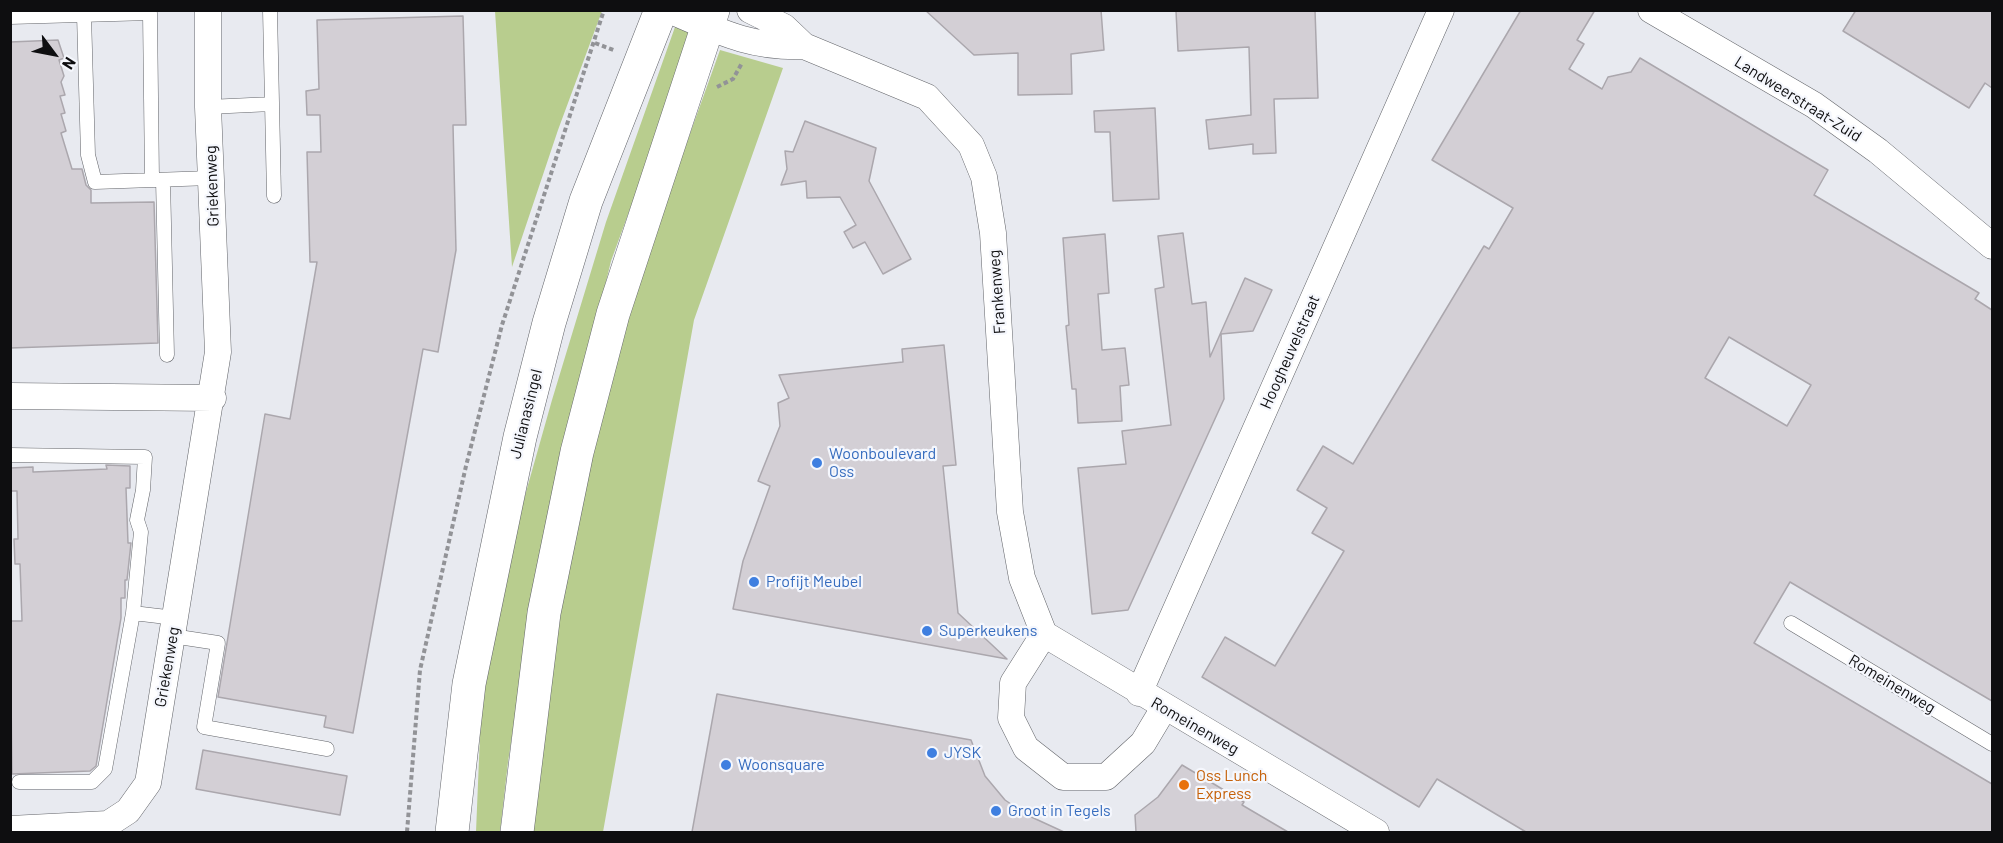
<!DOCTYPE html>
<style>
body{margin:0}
#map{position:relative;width:2003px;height:843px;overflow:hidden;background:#e8eaf0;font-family:Barlow,sans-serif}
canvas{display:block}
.frame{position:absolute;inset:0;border:12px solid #0e0e10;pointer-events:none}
.north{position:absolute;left:24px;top:24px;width:60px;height:60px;-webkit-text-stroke:4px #f5f7fd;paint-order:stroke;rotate:122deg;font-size:16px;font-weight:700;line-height:24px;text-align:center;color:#0e0e10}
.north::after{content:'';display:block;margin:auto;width:21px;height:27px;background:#0e0e10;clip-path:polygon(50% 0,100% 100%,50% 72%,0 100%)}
</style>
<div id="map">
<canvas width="2003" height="843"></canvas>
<div class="frame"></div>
<div class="north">N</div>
</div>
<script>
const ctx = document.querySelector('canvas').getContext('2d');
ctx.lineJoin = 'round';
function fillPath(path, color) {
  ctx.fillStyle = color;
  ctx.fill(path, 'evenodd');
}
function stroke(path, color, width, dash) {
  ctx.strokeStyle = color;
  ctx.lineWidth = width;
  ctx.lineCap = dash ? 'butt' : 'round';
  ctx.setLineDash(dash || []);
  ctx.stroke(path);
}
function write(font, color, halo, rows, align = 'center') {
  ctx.font = font + ' Barlow,sans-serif';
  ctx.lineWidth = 4.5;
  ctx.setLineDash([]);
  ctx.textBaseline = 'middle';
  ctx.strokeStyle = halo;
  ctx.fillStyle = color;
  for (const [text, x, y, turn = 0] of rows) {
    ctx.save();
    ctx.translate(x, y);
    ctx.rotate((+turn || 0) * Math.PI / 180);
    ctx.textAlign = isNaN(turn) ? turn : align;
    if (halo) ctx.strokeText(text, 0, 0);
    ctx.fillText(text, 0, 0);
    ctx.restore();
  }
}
const green = new Path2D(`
 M495,11H602L558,130L512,267Z
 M675,27L694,34L611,261L571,427L529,627L508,762L500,832H476L482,686L515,531L552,400L606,222Z
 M720,50L783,68L694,320L603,832H530C543,675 574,517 615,364C644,258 683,154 720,50Z`);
const building = new Path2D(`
 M925,10H1101L1104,50L1071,54L1072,94L1018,95V53L974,55Z
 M1315,10L1318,98L1274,99L1276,153L1253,154V144L1209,149L1206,120L1251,115L1249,47L1178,51L1176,11Z
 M1521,10H1595L1577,40L1584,44L1569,69L1602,89L1608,77L1631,72L1640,58L1828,170L1814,195L1979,293L1975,299L1992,310V701L1790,582L1754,643L1992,784V832H1526L1437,779L1419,807L1202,677L1225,637L1275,666L1344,551L1312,533L1327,508L1297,490L1323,446L1353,464L1484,246L1489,249L1513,208L1432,160ZM1729,337L1811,385L1787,426L1705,378Z
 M1856,10H1992V88L1985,83L1969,108L1843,31Z
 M463,16L466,125H453L456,250L438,352L423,349L353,733L324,727L326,716L218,697L265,414L290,419L317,262H310L307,152H321L320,115H307L306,91L319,89L317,20Z
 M58,40L64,58L59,60L64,76L61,82L65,95L60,96L65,113L61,114L66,131L61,133L72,169H82L86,185L91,190V203L154,202L158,343L10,348V42Z
 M1155,108L1159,199L1113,201L1110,132H1095L1094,111Z
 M805,121L876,148L869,181L911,259L883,274L865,242L853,248L844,232L856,225L840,197L807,198L806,181L781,185L787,169L785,151L793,152Z
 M1183,233L1192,304L1206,302L1210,357L1245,278L1272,290L1253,331L1221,334L1224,399L1128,610L1092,614L1078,468L1126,464L1122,431L1171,425L1155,289L1164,287L1158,236Z
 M1105,234L1109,293L1098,294L1102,350L1125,348L1129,385L1120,386L1122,421L1078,423L1076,389H1072L1066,326L1069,325L1063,238Z
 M944,345L956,465L943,466L958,613L1007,659L733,609L743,561L770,486L758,481L780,426L778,403L789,398L779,375L903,362L902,349Z
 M106,465L130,466V488H126L128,543H131L127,580H125V598H121V618L96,766L90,771L12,774L10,621H22L20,564H15L14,539H18L17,491H10V468L33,467V472L107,469Z
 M717,694L971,740L985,776L1005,800L1027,815L1064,832H692Z
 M203,750L347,776L340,815L196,789Z
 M1182,765L1244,802L1242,805L1288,832H1136L1135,815L1158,797Z`);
const path = new Path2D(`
 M595,43L616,51
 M717,87L733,79L742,63
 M407,832L420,670L466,466L502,325L604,10`);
const service = new Path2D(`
 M270,10L274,196
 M84,15L88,155L95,182L211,178
 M10,17L150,13L152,180
 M208,107L272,104
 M163,180L167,355
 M10,455L145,457L143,490L137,520L141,532L133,613L105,769L92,782H19
 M133,613L175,618
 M1791,623L1992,744
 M172,636L218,643L204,727L327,749`);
const minor = new Path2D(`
 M669,10C718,31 750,48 804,46
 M750,10L784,27L804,46L927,97L971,145L984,177L993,233L1010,512L1022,578L1044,634L1376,832
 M1651,10L1814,105L1878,151L1992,246
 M10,396L213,398
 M1044,634L1013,683L1011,718L1026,748L1063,777H1106L1143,743L1164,708
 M1139,693L1441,10
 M10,829L108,824L128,811L148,783L218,352L208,107V10`);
const secondary = new Path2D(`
 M452,832L469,684L520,437L549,323L586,201L661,10
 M517,832L544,613L577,452L613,314L713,10`);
const markers = [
 [817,463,6,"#3f7fe0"],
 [754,582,6,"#3f7fe0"],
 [927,631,6,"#3f7fe0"],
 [932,753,6,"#3f7fe0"],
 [726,765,6,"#3f7fe0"],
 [1184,785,6,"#e8710a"],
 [996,811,6,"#3f7fe0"]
];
const streetNames = [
 ["Landweerstraat-Zuid",1798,99,32],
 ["Griekenweg",212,186,-92],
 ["Frankenweg",997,292,-94],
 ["Hoogheuvelstraat",1290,352,-66],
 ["Julianasingel",526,414,-76],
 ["Griekenweg",167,667,-80],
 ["Romeinenweg",1892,684,31],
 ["Romeinenweg",1195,726,30]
];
const shopNames = [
 ["Woonboulevard",829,454],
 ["Oss",829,472],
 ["Profijt Meubel",766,582],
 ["Superkeukens",939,631],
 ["JYSK",944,753],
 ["Woonsquare",738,765],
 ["Groot in Tegels",1008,811]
];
const foodNames = [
 ["Oss Lunch",1196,776],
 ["Express",1196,794]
];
fillPath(green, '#b8cd8e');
fillPath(building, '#d3cfd5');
stroke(building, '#aba7ad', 1.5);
stroke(service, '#63656a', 15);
stroke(minor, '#63656a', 27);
stroke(secondary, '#63656a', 34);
stroke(path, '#929397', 4, [4.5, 3]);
stroke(service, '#fff', 14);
stroke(minor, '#fff', 26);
stroke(secondary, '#fff', 33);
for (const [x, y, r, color] of markers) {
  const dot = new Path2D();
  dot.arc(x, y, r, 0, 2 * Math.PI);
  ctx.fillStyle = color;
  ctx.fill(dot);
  stroke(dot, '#f5f7fd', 2);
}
write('16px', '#0e0e10', '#f5f7fd', streetNames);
write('16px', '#366cbe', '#f5f7fd', shopNames, 'left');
write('16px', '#c56008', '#f5f7fd', foodNames, 'left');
</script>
